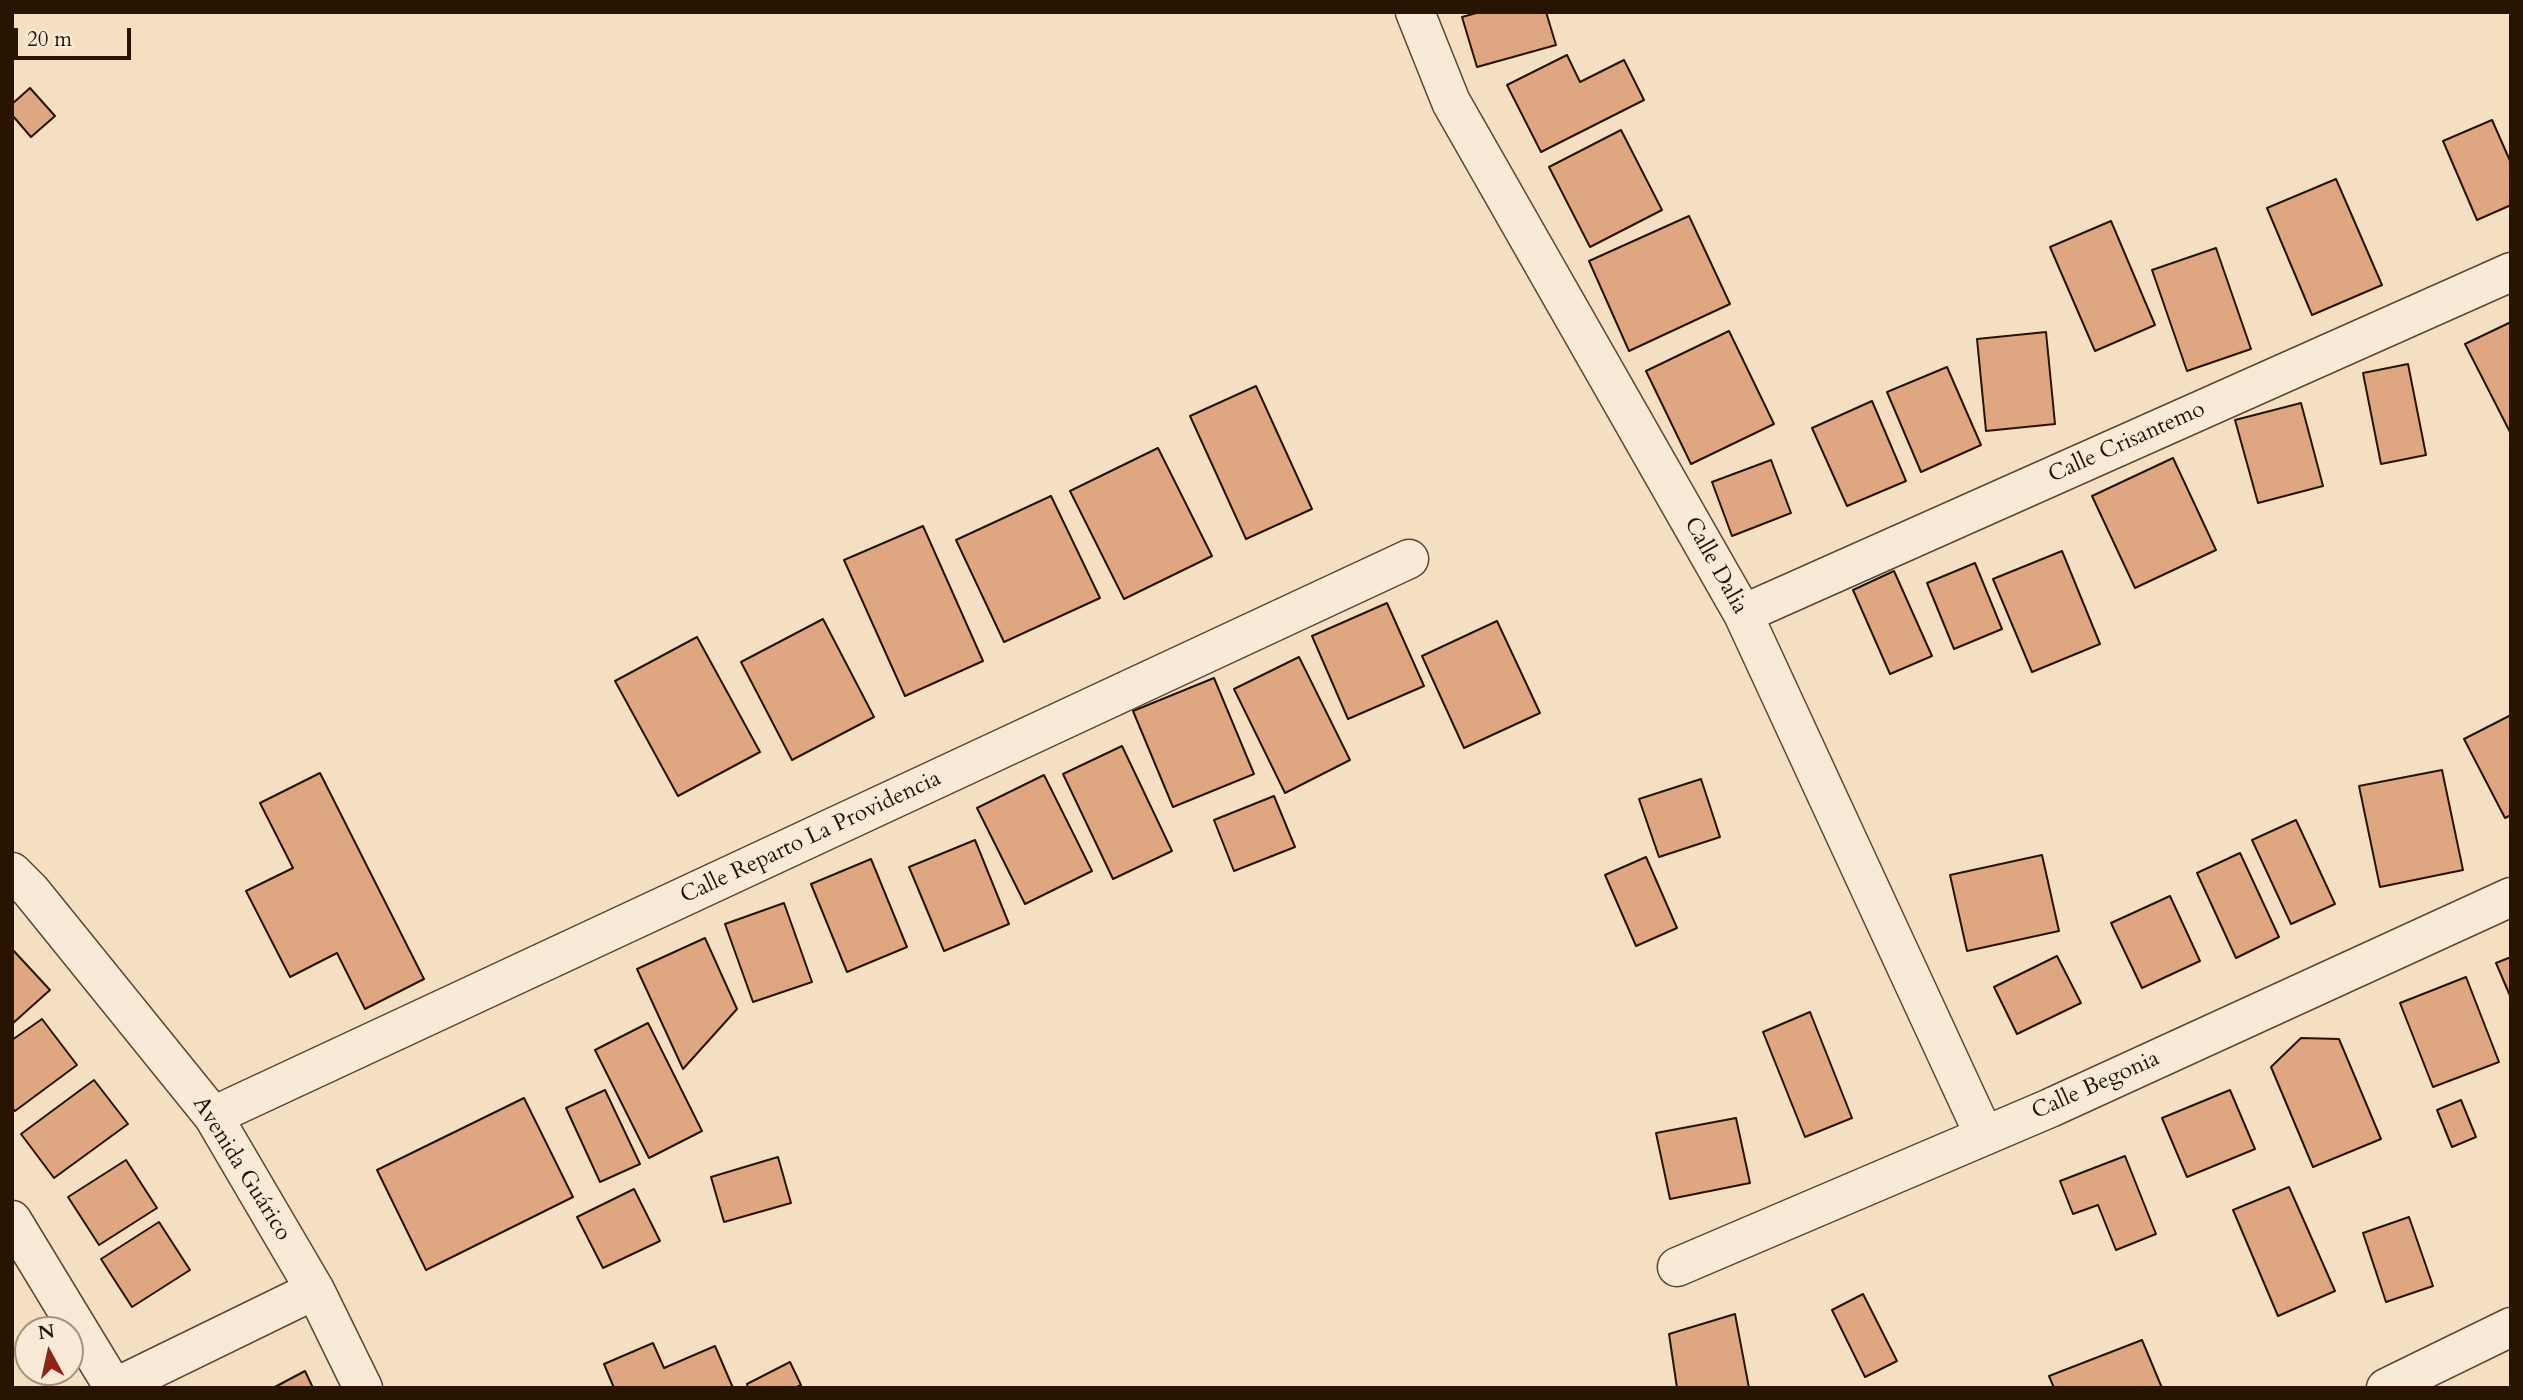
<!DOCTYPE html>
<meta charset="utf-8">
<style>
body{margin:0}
#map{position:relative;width:2523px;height:1400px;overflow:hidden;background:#f4dfc2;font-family:Cardo,serif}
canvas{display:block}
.frame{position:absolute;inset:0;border:14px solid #271300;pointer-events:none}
.north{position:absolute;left:14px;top:1316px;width:70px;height:70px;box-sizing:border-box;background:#f8ead7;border:2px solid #a49481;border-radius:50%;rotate:352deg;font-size:19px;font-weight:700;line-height:28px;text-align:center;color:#271300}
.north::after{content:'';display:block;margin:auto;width:24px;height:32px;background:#8f2418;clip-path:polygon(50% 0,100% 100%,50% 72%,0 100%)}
.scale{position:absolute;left:14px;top:28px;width:117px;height:32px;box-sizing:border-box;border:4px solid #271300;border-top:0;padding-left:9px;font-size:21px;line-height:24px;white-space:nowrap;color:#271300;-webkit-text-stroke:5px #f8ead7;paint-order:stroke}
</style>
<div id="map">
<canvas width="2523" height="1400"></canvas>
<div class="frame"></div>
<div class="north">N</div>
<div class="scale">20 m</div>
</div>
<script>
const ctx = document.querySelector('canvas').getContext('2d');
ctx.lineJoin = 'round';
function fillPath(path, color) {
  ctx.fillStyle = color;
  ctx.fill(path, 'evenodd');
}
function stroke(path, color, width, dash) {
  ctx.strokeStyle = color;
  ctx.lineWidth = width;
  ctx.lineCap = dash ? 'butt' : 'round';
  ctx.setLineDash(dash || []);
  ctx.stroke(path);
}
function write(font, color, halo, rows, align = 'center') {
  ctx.font = font + ' Cardo,serif';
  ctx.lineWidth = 6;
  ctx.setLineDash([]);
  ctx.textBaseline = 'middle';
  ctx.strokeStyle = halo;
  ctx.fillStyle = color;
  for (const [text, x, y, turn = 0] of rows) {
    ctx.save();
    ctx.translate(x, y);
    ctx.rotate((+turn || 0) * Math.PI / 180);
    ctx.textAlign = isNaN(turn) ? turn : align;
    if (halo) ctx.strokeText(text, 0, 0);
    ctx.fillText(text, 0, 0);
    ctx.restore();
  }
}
const building = new Path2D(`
 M1480,12H1546L1556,45L1477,67L1462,17Z
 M1567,55L1580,82L1624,60L1644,100L1541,152L1507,85Z
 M30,88L55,116L31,137L12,115V104Z
 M2492,120L2511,163V205L2477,220L2443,141Z
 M1621,130L1662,210L1590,247L1549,167Z
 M2336,179L2382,285L2312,315L2267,208Z
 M1689,216L1730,304L1629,351L1589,261Z
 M2111,221L2155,325L2095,351L2050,247Z
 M2216,248L2251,349L2187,371L2152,270Z
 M2511,322V434L2465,344Z
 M1729,331L1774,424L1691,464L1646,371Z
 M2046,332L2055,424L1986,431L1977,339Z
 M2408,364L2426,455L2381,464L2363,373Z
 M1947,367L1981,445L1921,472L1887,392Z
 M1256,386L1312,509L1246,539L1190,416Z
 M1872,401L1906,481L1847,506L1812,428Z
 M2301,403L2323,486L2258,503L2235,420Z
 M1158,448L1212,556L1124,599L1070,491Z
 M2173,458L2216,550L2135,588L2092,496Z
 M1771,460L1791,513L1732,536L1712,482Z
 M1051,496L1100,598L1004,642L956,540Z
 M923,526L983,661L905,696L844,560Z
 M2062,551L2100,644L2032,672L1993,579Z
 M1975,563L2002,629L1954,649L1927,583Z
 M1894,571L1932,656L1890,674L1853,590Z
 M1387,603L1424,686L1348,719L1312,636Z
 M823,619L874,717L792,760L741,662Z
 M1497,621L1540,713L1464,748L1422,656Z
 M697,637L760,752L678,796L615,681Z
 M1299,657L1350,760L1285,793L1234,689Z
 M1214,678L1254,774L1173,807L1133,711Z
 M2511,715V815L2505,818L2464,739Z
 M1122,746L1172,851L1113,879L1063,774Z
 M2442,770L2463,870L2380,887L2359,786Z
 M320,773L424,979L365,1009L337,953L290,977L246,891L293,868L260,803Z
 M1044,775L1092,871L1025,904L977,808Z
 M1701,779L1720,837L1659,857L1639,799Z
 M1274,796L1295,847L1234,871L1214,820Z
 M2296,820L2335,904L2291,924L2252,840Z
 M975,840L1009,924L944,951L909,867Z
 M2240,853L2279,937L2236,958L2197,873Z
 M2042,855L2059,931L1967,951L1950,875Z
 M1646,857L1677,928L1636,946L1605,875Z
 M871,859L907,947L847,972L811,884Z
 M2170,896L2200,961L2142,988L2111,923Z
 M784,903L812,982L753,1002L725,924Z
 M705,938L737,1009L683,1069L637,969Z
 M12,949L50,990L12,1024Z
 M2057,956L2081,1003L2017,1034L1994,987Z
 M2511,957V998L2496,963Z
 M2466,977L2499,1062L2433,1087L2400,1003Z
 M1810,1012L1852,1118L1805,1137L1763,1032Z
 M42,1019L77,1065L15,1111L12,1108V1040Z
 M648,1023L702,1131L649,1158L595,1050Z
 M2301,1038L2339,1039L2381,1139L2313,1167L2271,1067Z
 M94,1080L128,1124L54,1178L21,1134Z
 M605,1090L640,1164L600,1182L566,1108Z
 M2230,1090L2255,1149L2187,1177L2162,1118Z
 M524,1098L573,1197L426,1270L377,1170Z
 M2461,1100L2476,1137L2452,1147L2437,1110Z
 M1736,1118L1750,1183L1670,1199L1656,1133Z
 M2125,1156L2156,1234L2116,1250L2098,1205L2073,1214L2060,1181Z
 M778,1157L791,1203L724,1222L711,1177Z
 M126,1160L157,1208L99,1245L68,1197Z
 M2289,1187L2335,1291L2278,1316L2233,1210Z
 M634,1189L660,1241L603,1268L577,1217Z
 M2409,1217L2433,1286L2386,1302L2363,1233Z
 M159,1222L190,1270L132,1307L101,1259Z
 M1863,1294L1897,1361L1865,1377L1832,1310Z
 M1735,1314L1749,1388H1677L1669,1334Z
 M2142,1340L2162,1388H2054L2049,1376Z
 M653,1343L664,1368L715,1346L733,1388H614L604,1364Z
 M790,1362L801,1385L795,1388H748L747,1384Z
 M305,1371L313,1388H273Z`);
const minor = new Path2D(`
 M1415,12L1451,102L1743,614L1984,1135
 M1743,614L2511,272
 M12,872L31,891L213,1116L315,1290L363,1388
 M213,1116L1409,559
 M12,1220L114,1388
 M1677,1267L2050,1108L2511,897
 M114,1388L315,1290
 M2386,1388L2511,1327`);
const streetNames = [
 ["Calle Crisantemo",2127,443,-24],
 ["Calle Dalia",1715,566,61],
 ["Calle Reparto La Providencia",811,838,-25],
 ["Calle Begonia",2096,1086,-24],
 ["Avenida Guárico",241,1169,58]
];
fillPath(building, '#dfa682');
stroke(building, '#271300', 2);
stroke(minor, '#5a4630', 41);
stroke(minor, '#f8ead7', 38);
write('23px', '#271300', '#f8ead7', streetNames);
</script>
